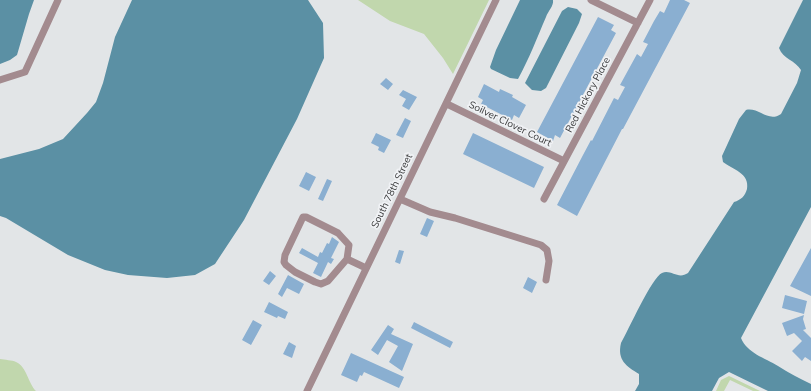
<!DOCTYPE html>
<style>
body{margin:0}
canvas{display:block;background:#e2e5e7}
</style>
<canvas width="811" height="391"></canvas>
<script>
const ctx = document.querySelector('canvas').getContext('2d');
ctx.lineJoin = 'round';
function fillPath(path, color) {
  ctx.fillStyle = color;
  ctx.fill(path, 'evenodd');
}
function stroke(path, color, width, dash) {
  ctx.strokeStyle = color;
  ctx.lineWidth = width;
  ctx.lineCap = dash ? 'butt' : 'round';
  ctx.setLineDash(dash || []);
  ctx.stroke(path);
}
function write(font, color, halo, rows, align = 'center') {
  ctx.font = font + ' Mulish,sans-serif';
  ctx.lineWidth = 3.5;
  ctx.setLineDash([]);
  ctx.textBaseline = 'middle';
  ctx.strokeStyle = halo;
  ctx.fillStyle = color;
  for (const [text, x, y, turn = 0] of rows) {
    ctx.save();
    ctx.translate(x, y);
    ctx.rotate((+turn || 0) * Math.PI / 180);
    ctx.textAlign = isNaN(turn) ? turn : align;
    if (halo) ctx.strokeText(text, 0, 0);
    ctx.fillText(text, 0, 0);
    ctx.restore();
  }
}
const green = new Path2D(`
 M358,0H489L453,74L443,58L424,34L390,21Z
 M0,359C5,360 12,360 16,362C27,367 28,383 36,391H0Z
 M729,376L760,391H753L730,380L724,391H716L721,380Z`);
const water = new Path2D(`
 M0,0H34L29,14L17,55L10,60L0,64Z
 M132,0H308L323,23L324,58L297,119L244,220L215,264L195,275L167,278L128,275L105,270L68,255L6,218L0,216V159L39,149L63,139L87,113L96,102L103,83L115,37Z
 M520,0H553C554,6 548,11 546,17C537,38 529,59 518,79L510,78L491,69L490,67L496,50Z
 M803,0H811V207L741,338C747,353 765,358 778,366C789,373 799,378 811,384V391H768L729,372L719,378L712,391H635L639,384V374C626,366 617,360 621,343C628,331 652,277 662,273C671,269 678,280 688,273L734,202C741,200 745,196 747,189C750,173 732,169 723,162L722,156L739,119L746,110C759,107 768,123 781,114L797,83L801,70C795,60 783,59 779,48Z
 M568,7L577,9L582,14L579,23L546,88L541,91L532,90L525,83L562,11Z`);
const building = new Path2D(`
 M670,0H684L690,3L623,129H622L577,216L557,205L583,155L591,140L592,141L614,98L618,100L625,87L620,85L637,54L641,57L648,44L643,42L654,21L660,11L664,13Z
 M598,17L614,25L611,30L616,33L560,138L555,135L553,141L537,132Z
 M386,78L393,84L388,90L380,84Z
 M484,84L499,92L500,89L513,95L512,97L526,105L519,118L514,115L512,120L481,104L483,100L478,97Z
 M403,90L417,97L409,110L402,106L406,99L399,95Z
 M405,118L411,121L403,138L396,135Z
 M376,133L391,140L384,153L378,150L379,147L371,143Z
 M473,133L544,167L534,188L463,154Z
 M306,172L316,177L309,191L299,186Z
 M327,179L332,181L323,201L318,199Z
 M427,218L434,221L427,237L420,234Z
 M332,237L339,242L331,258L334,259L331,264L328,262L321,277L313,273L318,263L299,253L302,248L318,257L320,252L322,253L327,243L329,244Z
 M811,248V296L790,286Z
 M399,250L404,251L400,264L395,262Z
 M270,271L276,276L269,285L263,281Z
 M288,275L304,284L299,294L287,288L282,297L278,294Z
 M528,277L537,282L532,293L523,288Z
 M785,295L807,301L804,314L782,308Z
 M269,302L288,312L285,319L278,316L277,318L264,312Z
 M804,315L803,319L806,329L803,330L811,338V361L805,357L802,361L792,351L802,341L794,333L787,336L782,323Z
 M253,320L262,325L251,345L242,340Z
 M414,322L453,342L450,348L411,328Z
 M388,325L394,329L391,334L413,344L402,371L389,362L398,346L387,340L378,355L371,350Z
 M289,342L296,346L292,358L283,354Z
 M351,353L404,377L399,388L364,372L362,376L360,375L357,382L341,375Z`);
const minor = new Path2D(`
 M591,0L638,23
 M0,80L25,72L58,0
 M447,104L564,161
 M400,199L430,212L455,218L541,245L547,250L549,261L546,280
 M544,199L650,0
 M303,217H306L338,233L349,245L347,259L328,281L321,284L315,282L295,272L286,265L284,262L285,255Z
 M347,259L366,268
 M307,391L496,0`);
const streetNames = [
 ["Red Hickory Place",588,95,-62],
 ["Soilver Clover Court",510,124,26],
 ["South 78th Street",392,191,-64]
];
fillPath(green, '#c1d7ad');
fillPath(water, '#5b90a4');
fillPath(building, '#8aafd1');
stroke(minor, '#a38b8f', 7);
write('10px', '#393a3b', '#f0f2f5', streetNames);
</script>
